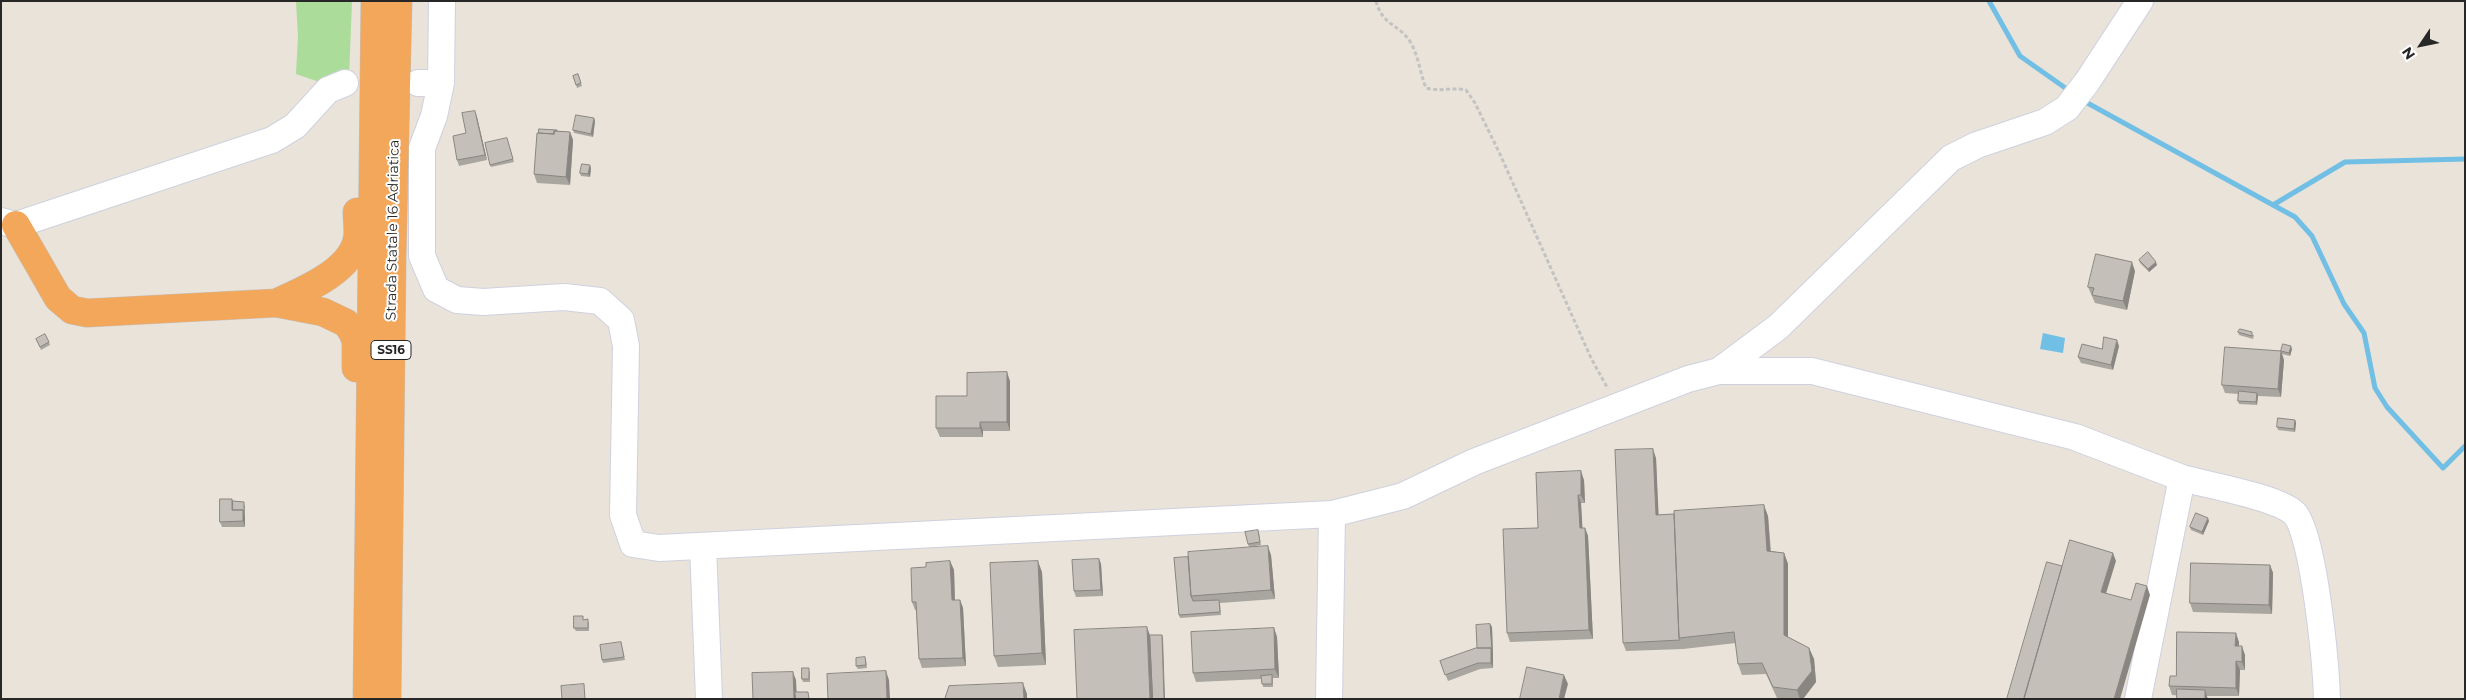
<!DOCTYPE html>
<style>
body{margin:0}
#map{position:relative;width:2466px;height:700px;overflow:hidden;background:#e9e3d9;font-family:Montserrat,sans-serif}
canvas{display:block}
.frame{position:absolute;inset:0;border:2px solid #272727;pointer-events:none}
.north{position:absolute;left:2396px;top:20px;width:50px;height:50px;-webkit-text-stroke:4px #fff;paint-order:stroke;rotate:236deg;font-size:14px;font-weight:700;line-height:20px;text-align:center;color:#272727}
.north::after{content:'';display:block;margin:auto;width:18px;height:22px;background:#272727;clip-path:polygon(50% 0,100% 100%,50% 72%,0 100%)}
</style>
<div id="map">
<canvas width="2466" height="700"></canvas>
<div class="frame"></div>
<div class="north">N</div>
</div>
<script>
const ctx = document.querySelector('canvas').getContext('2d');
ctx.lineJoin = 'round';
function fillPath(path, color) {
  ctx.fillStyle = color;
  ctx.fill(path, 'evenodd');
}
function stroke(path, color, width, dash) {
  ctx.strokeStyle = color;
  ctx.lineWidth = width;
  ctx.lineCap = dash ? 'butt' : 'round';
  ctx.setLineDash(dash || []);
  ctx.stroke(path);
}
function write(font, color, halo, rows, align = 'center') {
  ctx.font = font + ' Montserrat,sans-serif';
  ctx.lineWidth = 4;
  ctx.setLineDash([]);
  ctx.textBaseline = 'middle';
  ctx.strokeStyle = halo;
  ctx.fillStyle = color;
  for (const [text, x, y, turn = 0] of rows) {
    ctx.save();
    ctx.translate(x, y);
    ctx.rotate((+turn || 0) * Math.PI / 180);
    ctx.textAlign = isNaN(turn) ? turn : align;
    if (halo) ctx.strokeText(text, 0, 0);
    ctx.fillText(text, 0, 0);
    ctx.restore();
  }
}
const green = new Path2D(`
 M296,1H352L349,77L328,85L296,74L298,37Z`);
const water = new Path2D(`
 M2043,333L2065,338L2063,353L2040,349Z`);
const stream = new Path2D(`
 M1989,1L2020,56L2071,92
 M2082,100L2273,205L2345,162L2465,159
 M2273,205L2295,217L2312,236L2344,304L2364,333L2375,388L2387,407L2443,468L2465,446`);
const path = new Path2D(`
 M1376,1C1383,27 1399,23 1411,43C1419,58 1420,73 1426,88C1440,92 1451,87 1466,90L1475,103L1499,152L1591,358L1608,389`);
const minor = new Path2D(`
 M442,1L441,83L434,116L422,148V256L436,289L457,300L483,302L564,297L600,301L621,320L626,346L623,515L633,544L659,548L1332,514L1329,699
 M418,83H441
 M1,221L16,225L272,140L295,126L328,90L345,83
 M1719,371L1778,327L1951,158L1977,145L2045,122L2067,108L2087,82L2140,1
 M2182,478C2207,485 2277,497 2294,513C2314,533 2326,666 2327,699
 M1332,514L1403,496L1474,462L1688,379L1719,371H1812L2075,437L2182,478L2138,699
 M703,546L709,699`);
const highway = new Path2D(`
 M16,225L58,298L72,310L87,313L276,303L323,312L346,323L352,331L356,341V368
 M276,303C302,291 350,272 357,240C359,232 357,221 357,212
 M367,699L375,1
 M387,699L392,257L398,1`);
const wall = new Path2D(`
 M578,74L582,86L577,88L573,76Z
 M477,117L487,160L459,166L457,160Z
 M595,121L593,137L574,133L573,130Z
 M557,131L570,132L573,140L570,185L537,183L534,174Z
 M507,138L514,162L491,167L490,165Z
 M591,168L590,177L581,176L580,173Z
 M2139,260L2157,265L2149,272L2140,263Z
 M2135,271L2127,310L2095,303L2088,287Z
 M2238,332L2254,335L2253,339L2239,335Z
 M36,339L49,342L50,345L41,350Z
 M2119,346L2113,370L2081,363L2078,357L2102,349Z
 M2292,349L2290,356L2282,354L2281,351Z
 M2281,351L2284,360L2281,397L2258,396L2257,405L2239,404L2238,401V394L2225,393L2222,385Z
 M1010,381V431H983V437H940L936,428L967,396Z
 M2295,420L2296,423L2295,432L2278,430L2277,427Z
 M1656,458L1658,515L1768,516L1771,551L1784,553L1788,564V637L1809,648L1814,659L1816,682L1803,699H1783L1777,698L1766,674L1742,675L1738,664L1736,643L1683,649L1626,651L1623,643Z
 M1584,480L1585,503H1581L1582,528H1585L1588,536L1593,639L1510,642L1507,633Z
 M232,499L233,501L245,505V527H222L220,522Z
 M2209,521L2203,535L2191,530L2190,527Z
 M1259,533L1261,545L1249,547L1248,544Z
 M1271,555L1275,599L1220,603L1221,615L1180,618L1179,615L1174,558Z
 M1099,559L1101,564L1103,596L1076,597L1074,591Z
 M950,561L954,570L955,600H960L963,608L966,666L922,668L919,659L916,610H915L912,602L926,567Z
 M2270,565L2273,573L2272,614L2193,612L2190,603Z
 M1042,572L1046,665L998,667L994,656Z
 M584,620L589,622V631H576L574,628Z
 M1490,624L1492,627L1493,668L1480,669L1448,681L1440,661L1477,648Z
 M1274,628L1277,637L1279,678H1273V687H1263L1262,679L1196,682L1193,673Z
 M621,642L625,660L603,663L602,660Z
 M2239,642V646L2245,655V670H2240L2239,696H2207V698L2172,695L2169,686L2176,676Z
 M865,657L866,660L867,668L858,669L856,666Z
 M810,671V682H803L802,679Z`);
const shadedWall = new Path2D(`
 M475,111L477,117L487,160L485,155Z
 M594,118L595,121L593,137L591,134Z
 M570,132L573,140L570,185L566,177Z
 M590,165L591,168L590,177L588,174Z
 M2132,262L2135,271L2127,310L2123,301Z
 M2156,262L2157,265L2149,272L2148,269Z
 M2117,340L2119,346L2113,370L2111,365Z
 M2291,346L2292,349L2290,356L2289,353Z
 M2281,351L2284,360L2281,397L2278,389Z
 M1007,372L1010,381V431L1007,422Z
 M2257,393L2258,396L2257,405L2256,402Z
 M2295,420L2296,423L2295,432L2294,429Z
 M980,422L983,431V437L980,428Z
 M1653,449L1656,458L1659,523L1656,515Z
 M1581,471L1584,480L1585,503L1581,495Z
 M1578,495L1581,503L1583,537L1580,528Z
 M1764,505L1768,516L1771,562L1767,551Z
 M243,510L245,516V527L243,521Z
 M2208,518L2209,521L2203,535L2202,532Z
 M1585,528L1588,536L1593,639L1589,630Z
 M1268,546L1271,555L1275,599L1271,590Z
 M1784,553L1788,564V646L1784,635Z
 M2113,553L2116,561L2104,600L2101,592Z
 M1099,559L1101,564L1103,596L1101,590Z
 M950,561L954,570L955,609L952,600Z
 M1038,561L1042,572L1046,665L1042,653Z
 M2270,565L2273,573L2272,614L2269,605Z
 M2147,586L2150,595L2120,699H2114Z
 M960,600L963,608L966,666L963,658Z
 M1490,624L1492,627L1493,654L1492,651Z
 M1147,627L1151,638L1154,699H1150Z
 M1274,628L1277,637L1279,678L1275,669Z
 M2236,633L2239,642L2238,654L2235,646Z
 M1162,635L1163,638L1165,699H1164Z
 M2242,646L2245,655V670L2242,662Z
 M1491,648L1493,654V668L1491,663Z
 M1809,648L1814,659L1816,682L1803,699H1800L1797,690Z
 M2236,661L2240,670L2239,696L2236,688Z
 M886,671L889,680L890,699H887Z
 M793,672L796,680L797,699H794Z
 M1564,675L1568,684L1564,699H1559Z
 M1023,683L1027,694V699H1024Z
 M2205,690L2207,696V699H2205Z`);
const building = new Path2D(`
 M578,74L581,83L576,85L573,76Z
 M475,111L485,155L457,160L453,136L466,133L462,113Z
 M576,115L594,118L591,134L573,130Z
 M539,129L557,130V131H554V134L539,133Z
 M554,131L570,132L566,177L534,174L537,133L554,134Z
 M507,138L513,159L490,165L485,143Z
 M582,164L590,165L588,174L580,173Z
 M2148,252L2156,262L2148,269L2139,260Z
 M2096,254L2132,262L2123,301L2092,295L2094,288L2088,287Z
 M2240,329L2252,332V336L2238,332Z
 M45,334L49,342L40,347L36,339Z
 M2104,337L2117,340L2111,365L2078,357L2082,344L2102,349Z
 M2283,344L2291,346L2289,353L2281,351Z
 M2225,347L2281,351L2278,389L2222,385Z
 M1007,372V422H980V428H936V396H967V373Z
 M2239,391L2257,393L2256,402L2238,401Z
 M2278,418L2295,420L2294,429L2277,427Z
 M1653,449L1656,515L1674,514L1679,638L1680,640L1623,643L1615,450Z
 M1581,471V495H1578L1580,528H1585L1589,630L1507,633L1503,529L1538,528L1536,473Z
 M220,499H232V510H243V521L220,522Z
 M233,501L244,502V513L243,510H233Z
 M1764,505L1767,551L1784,553V635L1809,648L1812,671L1797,690L1773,687L1762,663L1738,664L1734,632L1679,638L1674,511Z
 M2196,513L2208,518L2202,532L2190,527Z
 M1258,530L1260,542L1248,544L1245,532Z
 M2070,540L2113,553L2101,592L2131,600L2136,583L2147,586L2114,699H2024Z
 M1268,546L1271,590L1191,596L1188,552Z
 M1188,557L1191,596L1193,601L1219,600L1220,612L1179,615L1174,558Z
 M1099,559L1101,590L1074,591L1072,560Z
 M950,561L952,600H960L963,658L919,659L916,602H912L911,568L926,567V563Z
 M1038,561L1042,653L994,656L990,563Z
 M2047,562L2062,566L2024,699H2007Z
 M2191,563L2270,565L2269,605L2190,603Z
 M574,616H583V620L588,619V628H574Z
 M1490,624L1492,651L1491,648H1477L1476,625Z
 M1147,627L1150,699H1077L1074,630Z
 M1274,628L1275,669L1193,673L1191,632Z
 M2177,632L2236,633L2235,646H2242V662L2236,661V688L2169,686L2170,676H2176Z
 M1150,635H1162L1164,699H1153Z
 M621,642L624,657L602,660L600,645Z
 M1476,648H1491V663H1478L1445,675L1440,661Z
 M865,657L866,665L856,666V658Z
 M1527,667L1564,675L1559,699H1520Z
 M802,668H809V679H802Z
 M886,671L887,699H828L827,674Z
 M793,672L794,699H753L752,673Z
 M1272,675V684H1262L1261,676Z
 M1023,683L1024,699H945V698L949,686Z
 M584,684L585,699H562L561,686Z
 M2177,689L2205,690V698H2208V699H2177Z
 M795,692H808L809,699H796Z`);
const shields = [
 [391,350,40]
];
const shieldNames = [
 ["SS16",391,350]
];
const streetNames = [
 ["Strada Statale 16 Adriatica",393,230,-89]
];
fillPath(green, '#abdc99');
fillPath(water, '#72bfe5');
stroke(stream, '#72bfe5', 5);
stroke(minor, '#cfd1df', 28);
stroke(highway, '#c3c3c3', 29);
stroke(path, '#c3c3c3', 3, [4, 2.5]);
stroke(minor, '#fff', 26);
stroke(highway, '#f2a75b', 28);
fillPath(wall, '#a9a59f');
fillPath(shadedWall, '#898682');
fillPath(building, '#c4c0b9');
stroke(building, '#898682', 1);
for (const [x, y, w] of shields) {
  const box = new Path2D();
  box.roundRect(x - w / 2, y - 9.5, w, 19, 4);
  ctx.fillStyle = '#fff';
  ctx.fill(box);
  stroke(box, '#272727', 1);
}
write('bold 12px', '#272727', null, shieldNames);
write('14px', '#272727', '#fff', streetNames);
</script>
